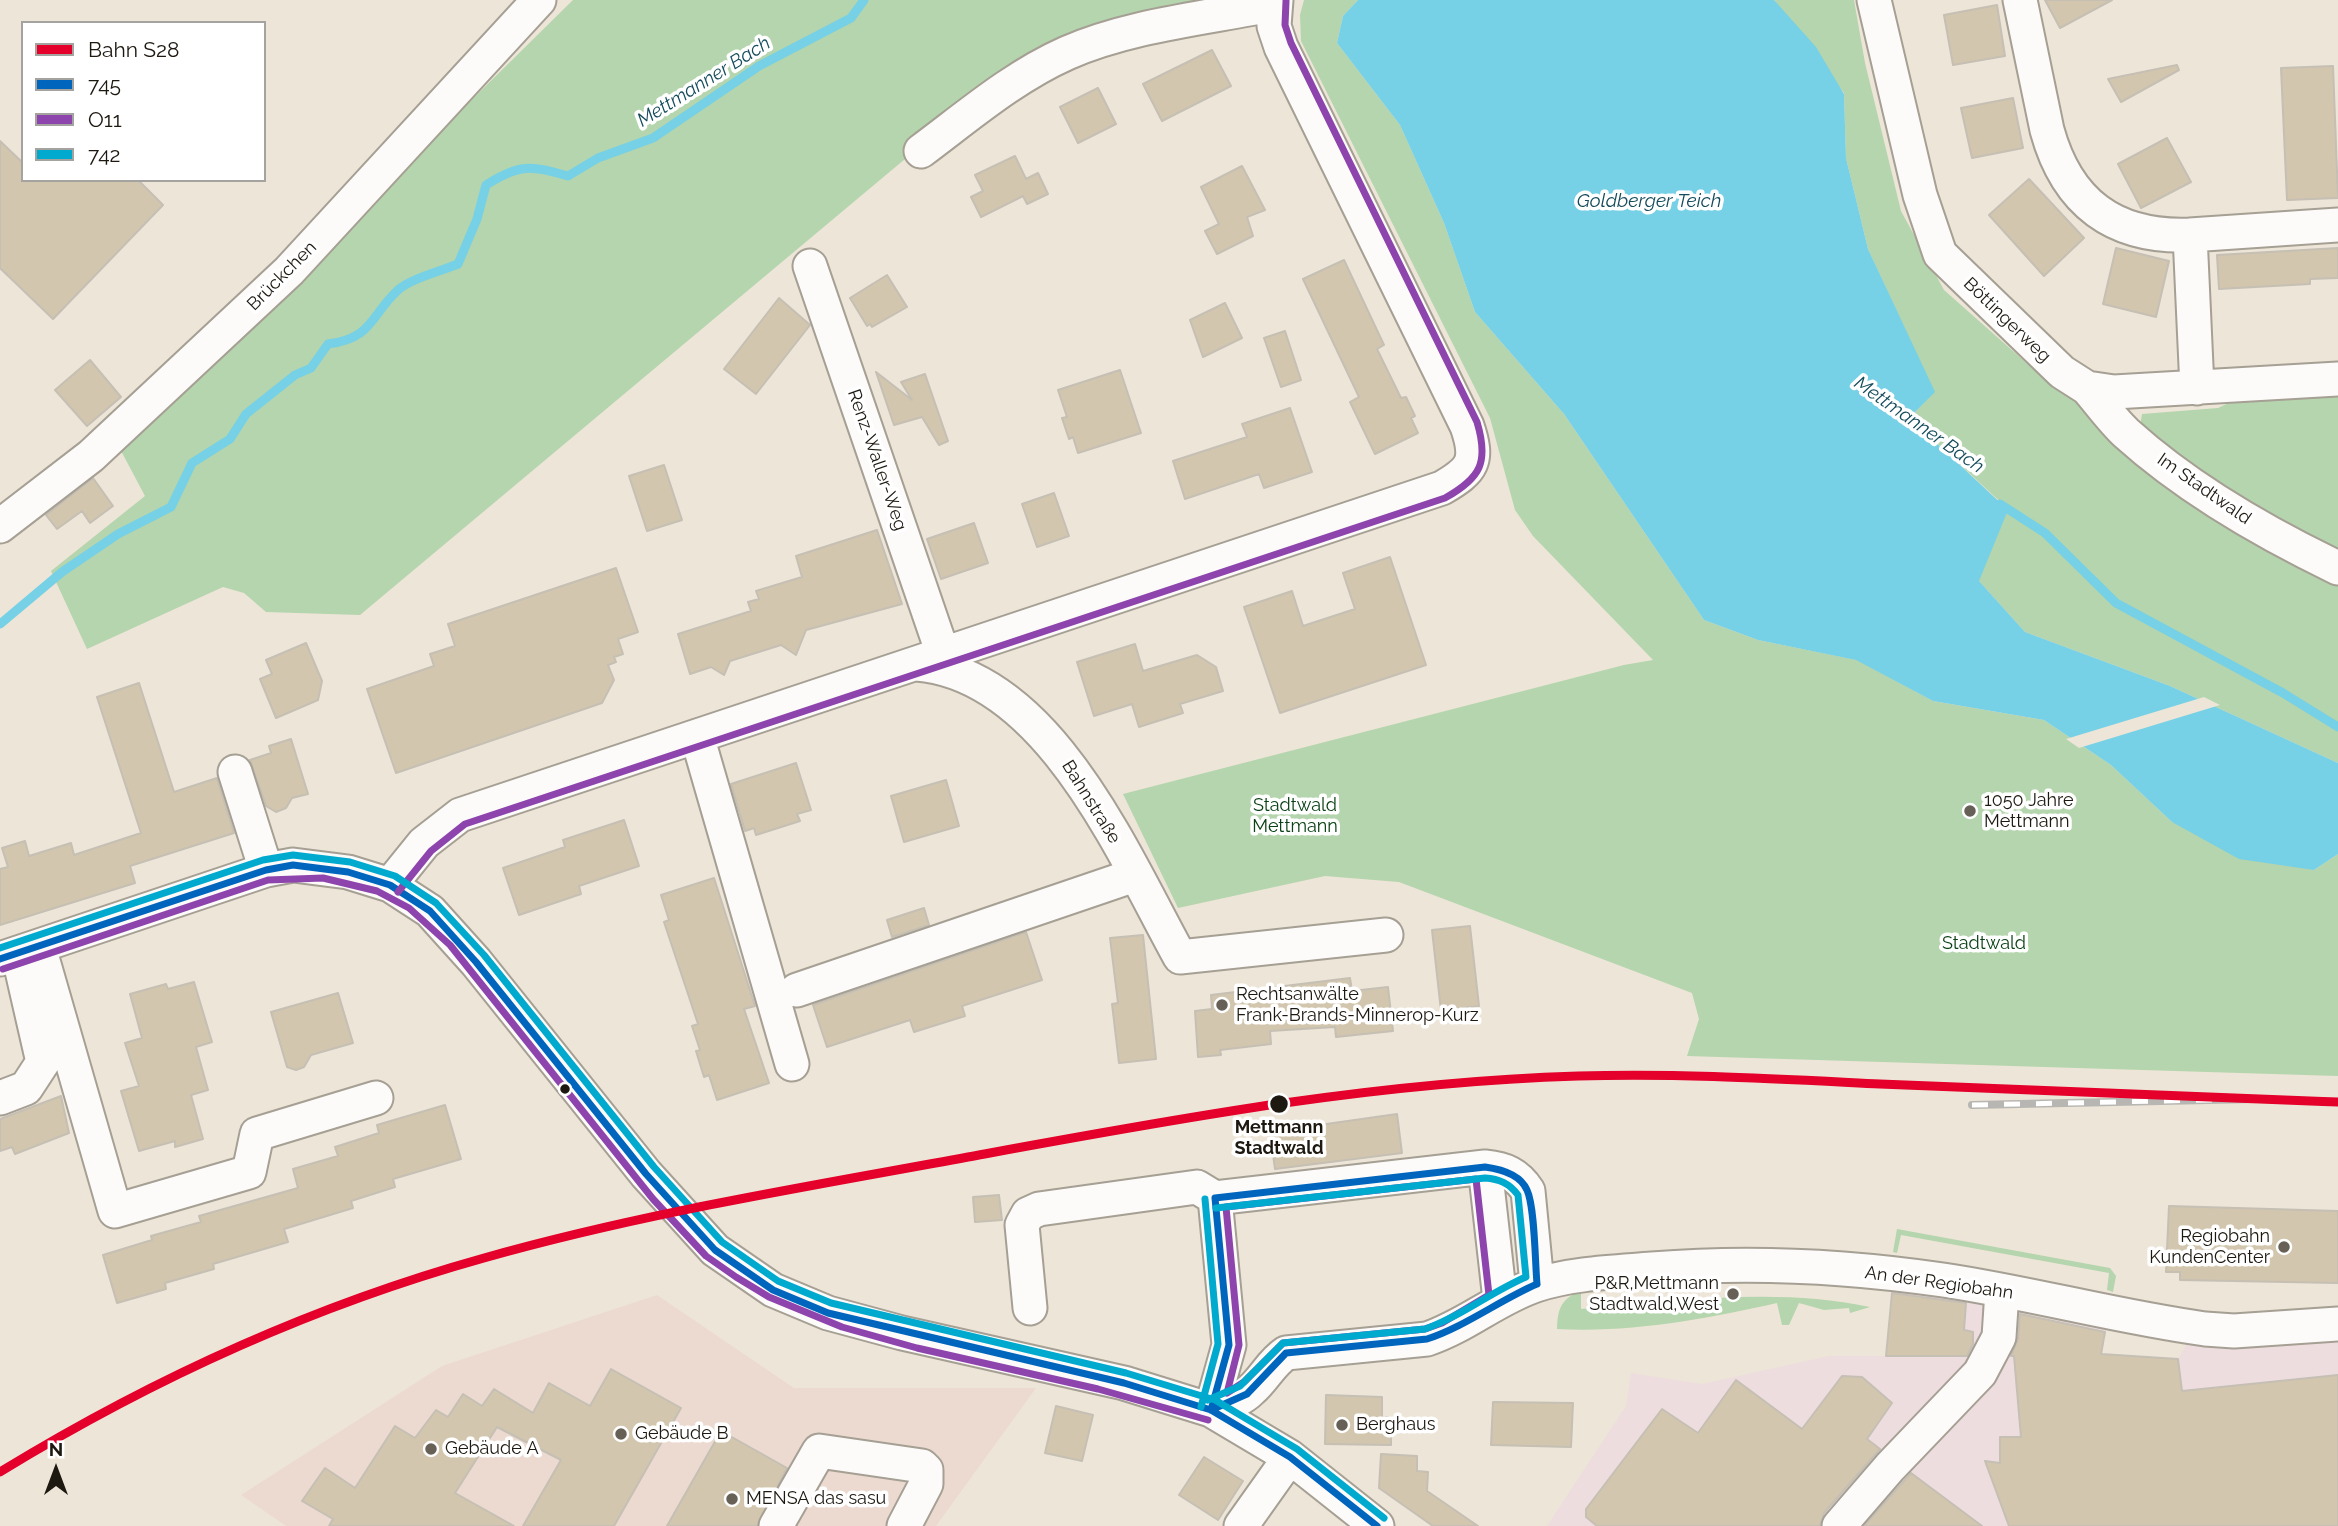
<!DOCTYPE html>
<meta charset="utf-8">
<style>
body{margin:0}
#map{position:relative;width:2338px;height:1526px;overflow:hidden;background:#ede5d7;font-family:Raleway,sans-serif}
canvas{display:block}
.legend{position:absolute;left:21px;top:21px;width:245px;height:161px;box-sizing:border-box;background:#fff;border:2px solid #a5a39f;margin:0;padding:9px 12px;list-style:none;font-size:21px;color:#1d1810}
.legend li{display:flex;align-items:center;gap:14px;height:35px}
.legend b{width:35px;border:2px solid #a5a39f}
.north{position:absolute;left:21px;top:1435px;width:70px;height:70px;-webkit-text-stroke:5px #fff;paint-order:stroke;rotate:0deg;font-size:19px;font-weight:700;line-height:28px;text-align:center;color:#1d1810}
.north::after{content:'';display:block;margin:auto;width:24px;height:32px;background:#1d1810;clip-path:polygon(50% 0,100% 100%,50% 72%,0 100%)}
</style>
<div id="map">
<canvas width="2338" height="1526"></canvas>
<ul class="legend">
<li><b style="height:9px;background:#e4002b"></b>Bahn S28</li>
<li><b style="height:9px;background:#0065bd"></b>745</li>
<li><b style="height:9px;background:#8e44ad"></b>O11</li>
<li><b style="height:9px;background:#00a9ce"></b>742</li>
</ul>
<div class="north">N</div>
</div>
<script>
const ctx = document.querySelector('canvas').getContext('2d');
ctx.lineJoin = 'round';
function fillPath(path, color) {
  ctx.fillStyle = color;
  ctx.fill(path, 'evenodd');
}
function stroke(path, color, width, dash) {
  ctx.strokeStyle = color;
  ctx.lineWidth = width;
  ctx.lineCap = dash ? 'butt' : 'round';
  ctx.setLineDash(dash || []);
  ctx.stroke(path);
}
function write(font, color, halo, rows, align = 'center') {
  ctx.font = font + ' Raleway,sans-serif';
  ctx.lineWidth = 7;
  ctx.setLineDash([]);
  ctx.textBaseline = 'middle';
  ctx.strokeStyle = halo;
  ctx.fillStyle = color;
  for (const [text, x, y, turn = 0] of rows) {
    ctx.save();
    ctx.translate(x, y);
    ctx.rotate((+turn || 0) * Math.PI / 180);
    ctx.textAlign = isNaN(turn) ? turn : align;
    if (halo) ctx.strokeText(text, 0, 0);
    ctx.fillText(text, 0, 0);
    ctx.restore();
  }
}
const industrial = new Path2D(`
 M1893,1285L2107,1323L2102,1354L2178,1359L2188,1342L2338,1335V1526H1547L1626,1406L1631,1373L1702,1384L1829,1356H1886Z`);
const education = new Path2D(`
 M657,1295L794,1388H1036L936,1526H286L241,1495L442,1366Z`);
const green = new Path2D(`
 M573,0H1238L1003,77L360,615L266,612L244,593L223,587L87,649L51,571L145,496L119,447Z
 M1304,0H1358L1343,16L1337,43L1400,125L1444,223L1475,312L1564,414L1704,620L1758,640L1857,660L1933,701L2044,720L2111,765L2172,822L2314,870L2338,854V1076L1687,1056L1699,1019L1692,993L1399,882L1325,876L1178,908L1123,794L1624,665L1653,660L1533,536L1515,510L1490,418L1301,41L1300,15Z
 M1774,0H1854L1865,63L1901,211L1944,290L2048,382L2338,575V763L2170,686L2025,632L1978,580L2008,509L1913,421V414L1934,392L1868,249L1846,158L1844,93Z
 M2338,390V560L2139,433L2142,414L2218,408L2246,395Z
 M1897,1229L2110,1268L2116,1276L2113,1292L2107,1290L2109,1273L1901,1235L1897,1253L1893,1252Z
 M1581,1290V1309C1676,1301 1777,1287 1870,1307L1850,1313L1849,1308L1824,1310L1799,1303L1789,1325H1782L1777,1303C1704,1319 1632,1333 1557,1329C1558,1307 1561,1300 1581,1290Z`);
const water = new Path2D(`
 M1358,0H1774L1816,47L1844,94L1846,158L1868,249L1935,392L1913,414V421L2008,510L1979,581L2025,632L2170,686L2338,763V854L2314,870L2239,859L2172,822L2111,765L2044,720L1933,701L1856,660L1758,640L1704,620L1564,414L1475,312L1444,223L1400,125L1337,43L1343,16Z`);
const pier = new Path2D(`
 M2204,697L2220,705L2079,748L2066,739Z`);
const stream = new Path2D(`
 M2000,504L2045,533L2116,603L2283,693L2338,727
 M0,624L62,572L118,534L171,507L192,463L230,439L246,414L295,375L311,368L328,344C373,338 370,316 398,290C412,278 441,271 458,264L477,219L486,185C519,164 531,165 568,176L598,158L653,138L759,66L851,18L864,0`);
const building = new Path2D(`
 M2045,0H2112L2060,28Z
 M1997,5L2005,56L1953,65L1944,15Z
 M1212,50L1231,86L1162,121L1143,84Z
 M2177,65L2179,70L2121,102L2108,79Z
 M2333,66L2338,198L2287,200L2281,68Z
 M1098,88L1116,124L1078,143L1060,107Z
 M2013,98L2023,148L1972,158L1961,108Z
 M2167,138L2191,182L2141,208L2118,164Z
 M0,141L23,163V180H138L163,205L53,319L0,268Z
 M1015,156L1026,179L1038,173L1048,194L1027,204L1023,196L981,217L971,197L983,191L975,175Z
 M1242,166L1265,210L1247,217L1253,236L1217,254L1205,231L1219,224L1201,187Z
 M2029,179L2084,238L2044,276L1989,215Z
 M2116,248L2169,261L2156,317L2103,304Z
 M2338,248V278L2310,279V284L2219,289L2217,255Z
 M1344,260L1384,345L1377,349L1401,398L1406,397L1415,416L1411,418L1418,433L1375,454L1350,402L1359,397L1303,279Z
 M887,275L907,307L872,327L870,324L867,326L850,298Z
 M779,298L810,325L756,394L724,369Z
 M1225,303L1242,338L1203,357L1190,320Z
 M1285,331L1301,380L1281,387L1264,338Z
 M90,360L121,397L87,426L55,390Z
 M1120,370L1141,433L1078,453L1073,437L1069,439L1062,418L1067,417L1058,390Z
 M876,372L912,400L901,382L925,374L948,441L939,445L922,417L894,425Z
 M1290,408L1312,472L1264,488L1259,474L1185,499L1173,461L1247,437L1242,424Z
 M664,465L682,520L647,531L629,476Z
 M93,478L113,506L90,523L82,511L57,529L46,515Z
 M1054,493L1069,536L1037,547L1022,504Z
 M974,523L988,563L941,579L927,539Z
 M877,530L902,604L806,630L796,655L781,645L730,661L724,675L711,667L690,674L678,634L751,611L748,602L759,599L756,591L802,577L796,556Z
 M1390,557L1426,665L1280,713L1244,607L1292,591L1303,626L1355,609L1343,573Z
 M616,568L638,632L618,639L623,654L614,657L616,662L608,665L614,680L602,703L396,773L367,689L434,666L430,654L455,646L448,624Z
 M306,643L322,681L318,700L276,718L260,679L272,674L266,660Z
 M1135,644L1143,671L1197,655L1216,667L1223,691L1180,704L1183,713L1139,727L1132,704L1094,716L1077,662Z
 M139,683L174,792L217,778L234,833L130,866L135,883L0,925V869L8,867L2,848L25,841L29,856L71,843L74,855L141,833L97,697Z
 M291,739L308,794L292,798L286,808L276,812L266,806L250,760L271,753L269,746Z
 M796,763L811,810L797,814L800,821L756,835L754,828L745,831L731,784Z
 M946,780L959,826L904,842L891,796Z
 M624,820L639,866L579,886L581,894L519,915L503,868L565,847L563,840Z
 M714,878L755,1006L744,1009L769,1083L717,1100L709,1075L704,1077L696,1051L700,1050L692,1026L698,1024L664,922L669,920L661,895Z
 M924,908L929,925L892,937L887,920Z
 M1470,926L1479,1006L1441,1011L1432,930Z
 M1026,932L1042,980L962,1006L965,1016L914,1032L910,1020L827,1047L813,1005Z
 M1143,935L1156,1059L1119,1063L1112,1004L1118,1003L1110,938Z
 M1350,978L1352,991L1388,987L1393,1031L1336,1037L1335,1027L1270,1031L1271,1044L1220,1050L1221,1055L1198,1057L1195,1011L1212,1009L1211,995Z
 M194,982L212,1042L196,1047L208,1090L191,1095L203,1139L175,1147V1141L139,1151L121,1091L139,1086L125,1043L142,1038L130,994L166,984L168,989Z
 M338,993L353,1043L311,1055L304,1067L296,1070L287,1067L271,1012Z
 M61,1096L69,1133L15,1154L12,1147L0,1151V1119Z
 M445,1105L461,1159L393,1179L395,1187L351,1201L353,1208L284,1229L288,1242L213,1264L214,1269L165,1283L166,1289L117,1303L103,1255L152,1240L151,1236L201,1222L199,1216L298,1188L293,1169L338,1156L335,1147L379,1133L377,1125Z
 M1397,1114L1402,1153L1275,1169L1270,1132Z
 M999,1195L1002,1220L975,1222L973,1197Z
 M2169,1206L2338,1211V1283L2180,1280V1272H2166Z
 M1892,1293L1966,1303L1964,1330L1973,1332V1344L1967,1356H1886Z
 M2020,1314L2105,1332L2101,1354L2178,1359L2182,1391L2338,1375V1526H2009L1985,1461L2000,1463V1437H2021L2014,1356H2011L2018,1339Z
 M611,1369L681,1408L614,1526H523L561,1460L497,1427L455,1493L514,1526H329L333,1519L302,1501L325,1468L355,1488L395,1426L415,1438L436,1410L448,1417L463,1394L482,1406L494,1389L533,1413L549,1383L590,1406Z
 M1842,1376L1862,1377L1892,1403L1867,1439L1880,1449L1824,1513L1820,1526H1597L1586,1517V1509L1662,1409L1698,1433L1736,1380L1802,1429Z
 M1326,1395L1382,1397V1417L1391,1418V1445L1325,1444Z
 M1493,1402L1573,1403L1571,1447L1491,1445Z
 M1056,1406L1093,1415L1082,1461L1045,1453Z
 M721,1431L787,1468L757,1526H667Z
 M1381,1454L1417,1456V1471L1428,1472L1427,1491L1478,1526H1433L1379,1488Z
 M1204,1457L1243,1481L1218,1520L1179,1495Z
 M1911,1473L1982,1526H1864Z`);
const minor = new Path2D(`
 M1874,0L1920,195L1940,254L2062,372L2087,388L2114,392L2338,379
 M2020,0L2047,130C2067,203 2114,238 2190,235
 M921,151C968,116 1013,77 1067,53C1131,25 1207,18 1275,4
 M810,266L943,654
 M2087,388C2100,403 2112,420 2126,433C2188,489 2263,532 2338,568
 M2197,388L2190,235L2338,225
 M0,526L91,456L289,271L539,0
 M917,664C1049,675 1124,856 1180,957L1386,935
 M697,736L792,1064
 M235,772L266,870
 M390,885L424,843L460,815L1442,488C1473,470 1479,461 1467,426L1281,47L1274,26L1276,0
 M39,947L115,1211L249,1172L257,1134L376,1098
 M0,959L266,870L293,865L348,872L390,885L430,911L476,962L646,1174L715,1250L773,1290L828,1313L902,1333L1124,1383L1211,1410L1290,1457L1377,1526
 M797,990L1135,875
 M0,1098L26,1088L43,1062L18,953
 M1485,1167L1500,1300
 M1215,1198L1485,1167C1505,1169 1517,1174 1528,1191L1537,1284
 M1030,1308L1022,1225L1028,1214L1039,1209L1197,1187L1215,1198
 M1211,1410C1225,1405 1240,1401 1251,1390C1264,1379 1271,1363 1286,1353L1427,1339C1466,1326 1497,1298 1536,1285C1573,1273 1614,1272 1652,1269C1749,1261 1847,1266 1943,1280C2031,1293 2117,1317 2205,1329L2234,1331L2338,1324
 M1211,1410L1229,1345L1215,1198
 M776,1526L819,1451L922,1466L926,1470V1484L904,1526
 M1241,1526L1290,1457
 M1839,1526L1890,1467L1980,1373L1999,1337L2002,1291`);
const rail = new Path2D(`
 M1972,1105L2255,1099`);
const bus1 = new Path2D(`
 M0,959L266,870L293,865L348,872L390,885L430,911L476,962L646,1174L715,1250L773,1290L828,1313L1124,1383L1211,1410L1290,1457L1377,1526
 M1215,1198L1485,1167C1500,1169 1520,1174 1527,1190C1535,1207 1535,1263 1537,1284
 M1211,1410L1247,1394L1286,1353L1427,1339C1464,1327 1500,1300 1537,1284
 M1211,1410L1229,1345L1215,1198`);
const bus2 = new Path2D(`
 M398,892L431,851L465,824L1445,498C1481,478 1489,462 1477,422L1291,43L1285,25L1286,1
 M3,969L268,880L323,878L377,891L409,908L450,945L653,1199L706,1256L736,1277L769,1297L842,1327L917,1348L1098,1389L1208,1420
 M1476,1179L1489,1295L1442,1323L1425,1329L1283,1343L1244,1382L1227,1393L1239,1345L1226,1207Z`);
const bus3 = new Path2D(`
 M0,948L263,860L293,855L350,862L395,876L436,903L484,955L654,1167L722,1242L778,1281L831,1303L1126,1373L1215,1400L1297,1449L1384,1518
 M1208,1400L1240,1386L1283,1343L1425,1329C1460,1317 1491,1292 1526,1277L1518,1195C1509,1183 1499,1179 1485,1178L1216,1208
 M1201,1407L1218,1344L1205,1199`);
const rail1 = new Path2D(`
 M0,1472C152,1379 312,1306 484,1258C643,1213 806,1187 968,1157C1170,1120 1372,1082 1578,1076C1679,1073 1779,1079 1880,1084C2032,1091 2185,1097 2338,1102`);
const markers = [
 [1970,811,7,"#666056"],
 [1222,1005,7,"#666056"],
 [565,1089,6,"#1d1810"],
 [1279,1104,10,"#1d1810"],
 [2284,1247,7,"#666056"],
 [1733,1294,7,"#666056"],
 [1342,1425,7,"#666056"],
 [621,1434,7,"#666056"],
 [431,1449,7,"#666056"],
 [732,1499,7,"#666056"]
];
const streetNames = [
 ["Brückchen",282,276,-45],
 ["Böttingerweg",2007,320,44],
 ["Renz-Waller-Weg",877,460,71],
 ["Im Stadtwald",2204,489,35],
 ["Bahnstraße",1091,802,58],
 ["An der Regiobahn",1939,1283,8]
];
const poiNames = [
 ["1050 Jahre",1984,801],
 ["Mettmann",1984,822],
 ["Rechtsanwälte",1236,995],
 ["Frank-Brands-Minnerop-Kurz",1236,1016],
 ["Regiobahn",2270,1237,"right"],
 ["KundenCenter",2270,1258,"right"],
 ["P&R,Mettmann",1719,1284,"right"],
 ["Stadtwald,West",1719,1305,"right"],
 ["Berghaus",1356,1425],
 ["Gebäude B",635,1434],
 ["Gebäude A",445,1449],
 ["MENSA das sasu",746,1499]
];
const parkNames = [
 ["Stadtwald",1295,806],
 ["Mettmann",1295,827],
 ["Stadtwald",1984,944]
];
const stopNames = [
 ["Mettmann",1279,1128],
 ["Stadtwald",1279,1149]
];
const waterNames = [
 ["Mettmanner Bach",704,82,-32],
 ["Goldberger Teich",1649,201],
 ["Mettmanner Bach",1919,425,35]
];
fillPath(industrial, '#eeddde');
fillPath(education, '#ecdad0');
fillPath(green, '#b4d5ad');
fillPath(water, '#76d0e6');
fillPath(pier, '#ede5d7');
stroke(stream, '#76d0e6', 9);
fillPath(building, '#d3c6ae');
stroke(building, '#c5bfb4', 2);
stroke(minor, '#a59f94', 37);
stroke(minor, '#fcfbf9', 33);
stroke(rail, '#b8b6b2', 8);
stroke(rail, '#fff', 5, [16]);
stroke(bus1, '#0065bd', 7);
stroke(bus2, '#8e44ad', 7);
stroke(bus3, '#00a9ce', 7);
stroke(rail1, '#e4002b', 9);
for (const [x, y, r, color] of markers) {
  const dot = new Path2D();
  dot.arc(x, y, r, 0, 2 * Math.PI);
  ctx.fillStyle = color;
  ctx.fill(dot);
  stroke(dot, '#fff', 2.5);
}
write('18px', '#1d1810', '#fff', streetNames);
write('18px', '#1d1810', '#fff', poiNames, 'left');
write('18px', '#0a4215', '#fff', parkNames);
write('bold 18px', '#1d1810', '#fff', stopNames);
write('italic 19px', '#154c5c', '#fff', waterNames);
</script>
